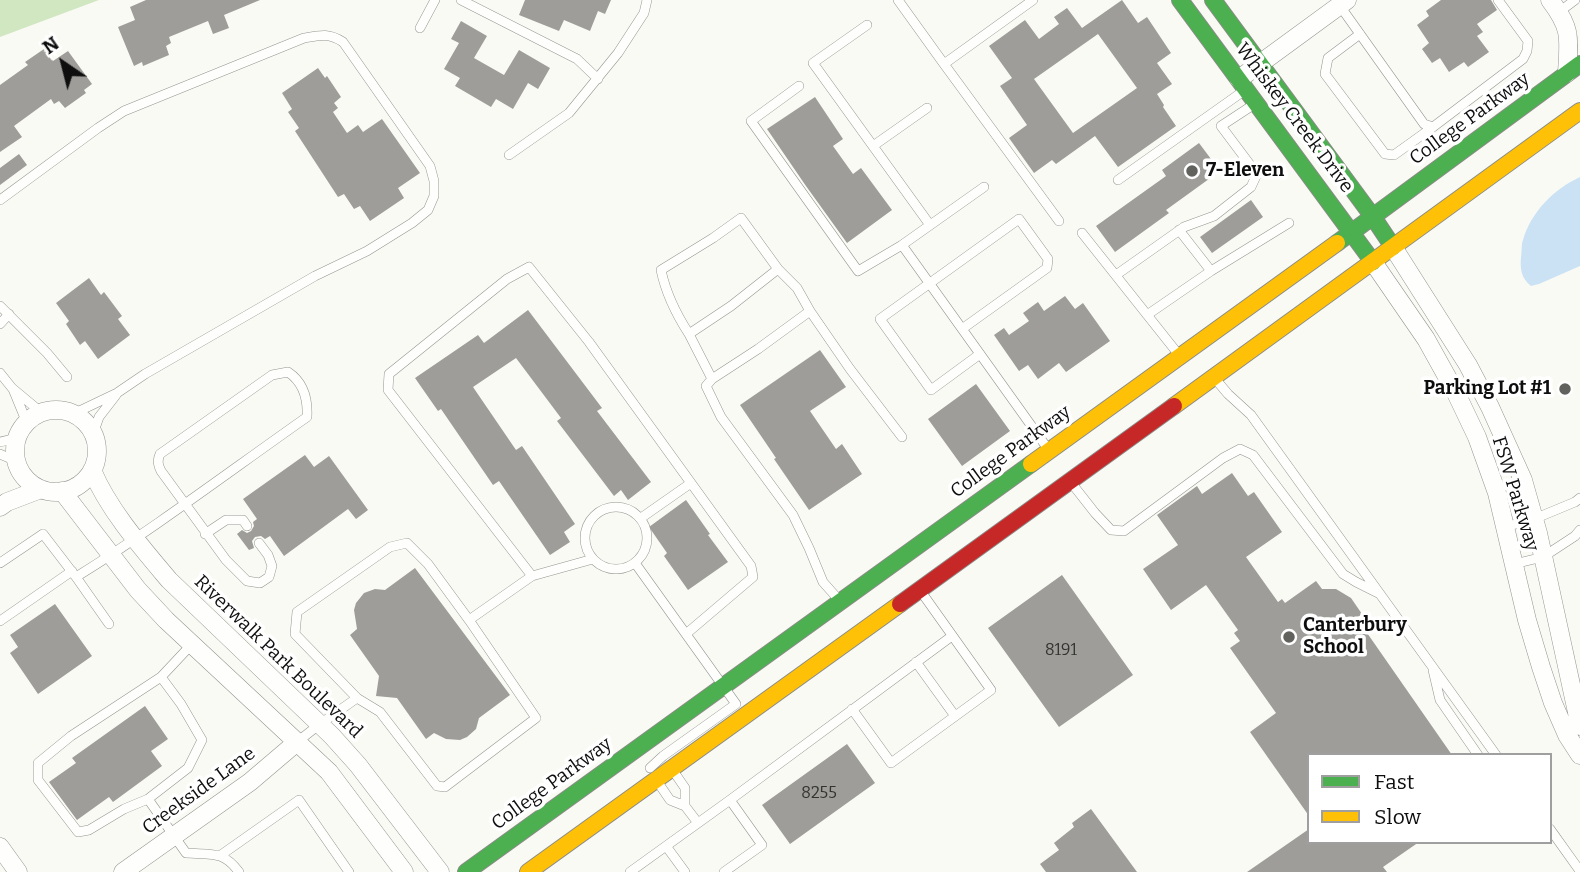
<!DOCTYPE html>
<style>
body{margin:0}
#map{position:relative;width:1580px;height:872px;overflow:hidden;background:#fafaf4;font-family:Bitter,serif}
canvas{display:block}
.legend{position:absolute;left:1307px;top:753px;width:245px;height:91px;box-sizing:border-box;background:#fff;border:2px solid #9f9f9f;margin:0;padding:9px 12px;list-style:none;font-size:21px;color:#0e0e0e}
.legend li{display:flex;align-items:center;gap:14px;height:35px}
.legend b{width:35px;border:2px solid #9f9f9f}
.north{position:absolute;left:28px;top:28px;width:70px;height:70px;-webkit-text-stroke:5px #fff;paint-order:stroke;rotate:325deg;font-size:19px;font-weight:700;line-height:28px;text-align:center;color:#0e0e0e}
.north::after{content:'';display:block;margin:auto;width:24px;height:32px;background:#0e0e0e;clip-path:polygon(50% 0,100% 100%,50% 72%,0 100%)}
</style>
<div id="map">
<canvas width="1580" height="872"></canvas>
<ul class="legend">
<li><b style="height:9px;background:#4caf50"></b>Fast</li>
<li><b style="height:9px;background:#ffc107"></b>Slow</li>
</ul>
<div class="north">N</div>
</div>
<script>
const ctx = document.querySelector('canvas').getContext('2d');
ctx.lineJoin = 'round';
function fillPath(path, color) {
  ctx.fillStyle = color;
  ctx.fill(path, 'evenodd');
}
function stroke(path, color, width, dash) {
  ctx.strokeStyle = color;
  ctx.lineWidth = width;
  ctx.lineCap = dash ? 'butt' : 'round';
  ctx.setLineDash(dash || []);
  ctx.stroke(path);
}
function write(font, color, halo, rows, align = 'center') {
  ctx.font = font + ' Bitter,serif';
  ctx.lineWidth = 7;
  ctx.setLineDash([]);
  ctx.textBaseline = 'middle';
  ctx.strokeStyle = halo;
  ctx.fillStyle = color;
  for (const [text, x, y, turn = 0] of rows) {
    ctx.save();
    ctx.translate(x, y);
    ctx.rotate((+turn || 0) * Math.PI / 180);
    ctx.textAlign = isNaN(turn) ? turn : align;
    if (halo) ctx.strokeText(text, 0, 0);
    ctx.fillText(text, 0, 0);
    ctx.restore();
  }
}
const forest = new Path2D(`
 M0,0H99L0,37Z`);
const water = new Path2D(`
 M1580,177V266L1539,284L1531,286C1521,278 1520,269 1521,257C1522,252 1521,245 1523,240C1531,212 1554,189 1580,177Z`);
const building = new Path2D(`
 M146,0H260L224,15L229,28L213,34L208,21L169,37L171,43L166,46L169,55L143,66L142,62L134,66L118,27L135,20L130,7Z
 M525,0H611L605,14L598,11L590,31L564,20L559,31L519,15Z
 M1122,0L1138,23L1147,17L1171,53L1157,63L1172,84L1157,94L1164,105L1163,107L1176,126L1118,167L1095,136L1056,164L1052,160L1034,173L1009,138L1027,125L1000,86L1012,78L989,46L1025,20L1039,39L1059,24L1054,17L1067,8L1082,28ZM1098,34L1137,88L1073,133L1034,79Z
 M1441,0H1491L1497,10L1477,24L1483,32L1477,36L1489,52L1468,67L1464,62L1449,72L1440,58L1432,63L1422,49L1429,43L1417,25L1429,16L1426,11Z
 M461,21L487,36L474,58L504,75L519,50L550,68L538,89L528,83L513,109L496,99L491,107L455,86L460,78L444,69L459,43L451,39Z
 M44,49L53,61L68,51L92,84L84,90L86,93L65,108L59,101L54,104L51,99L14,126L22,137L0,152V85L28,65L25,62Z
 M318,68L325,78L327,76L341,97L334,103L338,108L333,112L347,133L358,125L363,132L382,119L420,173L398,188L404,198L370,221L360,206L354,209L344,194L338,197L295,131L299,128L288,112L292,109L282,93Z
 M815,97L843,139L833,146L853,174L861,168L892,210L847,243L806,186L767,129Z
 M1199,143L1220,171L1166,210L1169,213L1115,252L1096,226L1166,176L1162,170Z
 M19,154L27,165L0,185V168Z
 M1251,200L1263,217L1212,253L1200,237Z
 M89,278L101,295L104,292L122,316L118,319L130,335L98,359L85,341L80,345L66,324L69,321L56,303Z
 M1065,296L1075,309L1083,303L1110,341L1066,372L1059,363L1038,379L1028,365L1019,371L994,335L1004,328L1009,335L1029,321L1023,313L1038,302L1044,311Z
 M528,310L602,408L597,411L651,482L628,500L621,490L614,496L557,421L561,418L516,358L473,387L516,450L522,446L575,524L564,532L570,542L550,555L499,481L493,485L441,409L438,411L415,378L478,335L484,343Z
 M820,350L846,387L810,411L836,449L842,444L862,474L809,510L774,459L776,458L740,405Z
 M976,384L1010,431L962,466L928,419Z
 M305,455L314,467L329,456L368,510L356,519L348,509L284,556L270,536L265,539L261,536L255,537L252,541L254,548L249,550L237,534L242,530L247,533L251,531L254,526L253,522L257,519L243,499Z
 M1232,473L1248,496L1254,492L1282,532L1246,557L1278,602L1282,599L1285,603L1316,581L1322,589H1336L1351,598L1362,614L1358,617L1367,629L1365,630L1452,755H1309V816L1250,732L1276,713L1230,648L1240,641L1234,633L1238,630L1206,585L1171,610L1143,569L1178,545L1157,515L1197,486L1202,494Z
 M686,500L710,534L708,535L728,562L688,590L664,556L667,553L649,527Z
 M415,568L510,695L479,718L476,729L467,737L460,740L446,739L434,733L426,739L397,698L376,696L379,676L350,635L357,629L354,610L356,603L364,593L375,589L385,590Z
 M1062,575L1133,675L1059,727L988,628Z
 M55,604L92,656L38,694L10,653L18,647L10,635Z
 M145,706L168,739L151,751L162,766L113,802L109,797L77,820L49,782L76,763L72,758Z
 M847,744L875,783L790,844L762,805Z
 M1091,809L1137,872H1046L1040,864L1059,850L1054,843L1074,827L1072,823Z
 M1309,829V842H1419L1383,867L1387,872H1247Z`);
const lane = new Path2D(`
 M461,0L577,59L598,79
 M898,0L944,64L1033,0
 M1340,6L1424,124L1433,127L1523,59L1527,51L1528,41L1498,0
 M1559,12L1575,0
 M867,25L813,63L930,225
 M420,28L435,0
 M1360,34L1328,58L1325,74L1385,154L1394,155L1433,127
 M944,64L1059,221
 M799,86L751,121L858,271L902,245L1048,449
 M873,146L927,108
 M509,155L569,113L618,53L644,13L647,0
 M1118,180L1245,90
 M0,200L98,128L124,111L304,38C321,35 329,33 343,42L430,166L434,181V196L428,210L412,223L367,251L315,276L145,374L117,393L73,414
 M1179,230L1211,271L1289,223
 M1082,233L1179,355
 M902,245L984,187
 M1116,275L1184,227L1214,216L1251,187L1257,174L1221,126L1253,105
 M0,306L47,353L67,377
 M810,311L850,369L902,437
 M1147,315L1211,271
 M0,324L9,314
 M962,329L1047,268L1048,259L1019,219L880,319L931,390L980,354
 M689,334C676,314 666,294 661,270L713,238L741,218L778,269
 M0,373L12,388L42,413
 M712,379L689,334L731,306L778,269L797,288L810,311L758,349L712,379L706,386L721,417L793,515L809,548L823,582L839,600
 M1217,381L1228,394L1251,415L1496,755
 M13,389L27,423
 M93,434L99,417L116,395
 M0,442L17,438
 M0,454L16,461
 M1073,485L1095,513L1111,530L1124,531L1223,458L1240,449L1253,455L1343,574L1356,582L1380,594
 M585 538a31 31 0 1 1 62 0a31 31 0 1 1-62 0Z
 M641,518L691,483
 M1505,527L1534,519L1575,502L1580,498
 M205,534L226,520H243L247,526
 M593,559L532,576L388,390L389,374L507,279L529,267L589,342L751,566L753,577L686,634
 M0,563L43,534L76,577
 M635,563L736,704L663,756L650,768
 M1514,564L1543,557L1575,536L1580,530
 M469,620L532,576
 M0,621L72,571
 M109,624L76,577C155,528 230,471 307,417C308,399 303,382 288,372L272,375L160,454C157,461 158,465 161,471L226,560L247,581L260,583L269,577L272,566L268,555L259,543
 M192,644L161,677L181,704L202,740L188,768L148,799L186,853C211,855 223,850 239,872
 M916,662L955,716
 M1433,670L1440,700L1478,755
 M852,709L891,763L991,690L922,593
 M297,742L320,724L357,698L380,712L437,786L445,787L536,718L469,620L428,564L407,543L390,547L297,612L295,634L357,698
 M674,772L685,788V806
 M657,781L670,800L685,806L698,823
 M148,799L124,809L89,830L78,832L38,780V763L71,736L161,677
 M1550,829L1580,871
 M666,846L685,872
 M221,855L299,800L349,872
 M630,872L730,800L952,636
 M724,872L762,845L730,800`);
const street = new Path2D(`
 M1550,0C1572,29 1569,38 1567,73
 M1239,79L1347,0
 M1393,247L1468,365L1490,407L1523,480L1538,533L1580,726
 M1373,262L1426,339L1456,393L1477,437L1497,493L1527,620L1541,667L1553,703L1567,735L1580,755
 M15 451a41 41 0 1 1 82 0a41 41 0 1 1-82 0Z
 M92,470C108,509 142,548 169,580L332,736L358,765L440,872
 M62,491L138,590L166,620L329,772L404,872
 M0,507L7,502L41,489
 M0,847L18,872
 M123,872L250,782L297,742`);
const fast = new Path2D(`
 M1180,0L1373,262
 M1213,0L1373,217L1393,247
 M1337,243L1580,64
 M466,872L1031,464`);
const slow = new Path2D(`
 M1174,406L1580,111
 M1031,464L1337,243
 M528,872L900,604`);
const jam = new Path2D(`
 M900,604L1174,406`);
const markers = [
 [1192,171,7,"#61615e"],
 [1565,389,7,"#61615e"],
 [1289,637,7,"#61615e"]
];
const numberNames = [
 ["8191",1061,651],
 ["8255",819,794]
];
const streetNames = [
 ["Whiskey Creek Drive",1294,118,53],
 ["College Parkway",1470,119,-36],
 ["College Parkway",1011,452,-36],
 ["FSW Parkway",1515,494,73],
 ["Riverwalk Park Boulevard",278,657,44],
 ["College Parkway",552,784,-36],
 ["Creekside Lane",199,791,-36]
];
const poiNames = [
 ["7-Eleven",1206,171],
 ["Parking Lot #1",1551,389,"right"],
 ["Canterbury",1303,626],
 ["School",1303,648]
];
fillPath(forest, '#d1e7c2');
fillPath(water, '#cbe2f4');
fillPath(building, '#9e9d99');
stroke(lane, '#949492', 10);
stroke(street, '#949492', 19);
stroke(fast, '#8b8b88', 18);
stroke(slow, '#8b8b88', 18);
stroke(jam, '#8b8b88', 18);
stroke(lane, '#fefefd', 9);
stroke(street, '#fefefd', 18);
stroke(fast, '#4caf50', 16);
stroke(slow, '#ffc107', 16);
stroke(jam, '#c62828', 16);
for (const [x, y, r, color] of markers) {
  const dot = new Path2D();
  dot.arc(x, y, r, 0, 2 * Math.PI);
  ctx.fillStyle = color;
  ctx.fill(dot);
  stroke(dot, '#fff', 2.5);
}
write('16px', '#323231', null, numberNames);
write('19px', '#0e0e0e', '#fff', streetNames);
write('bold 19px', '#0e0e0e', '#fff', poiNames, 'left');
</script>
